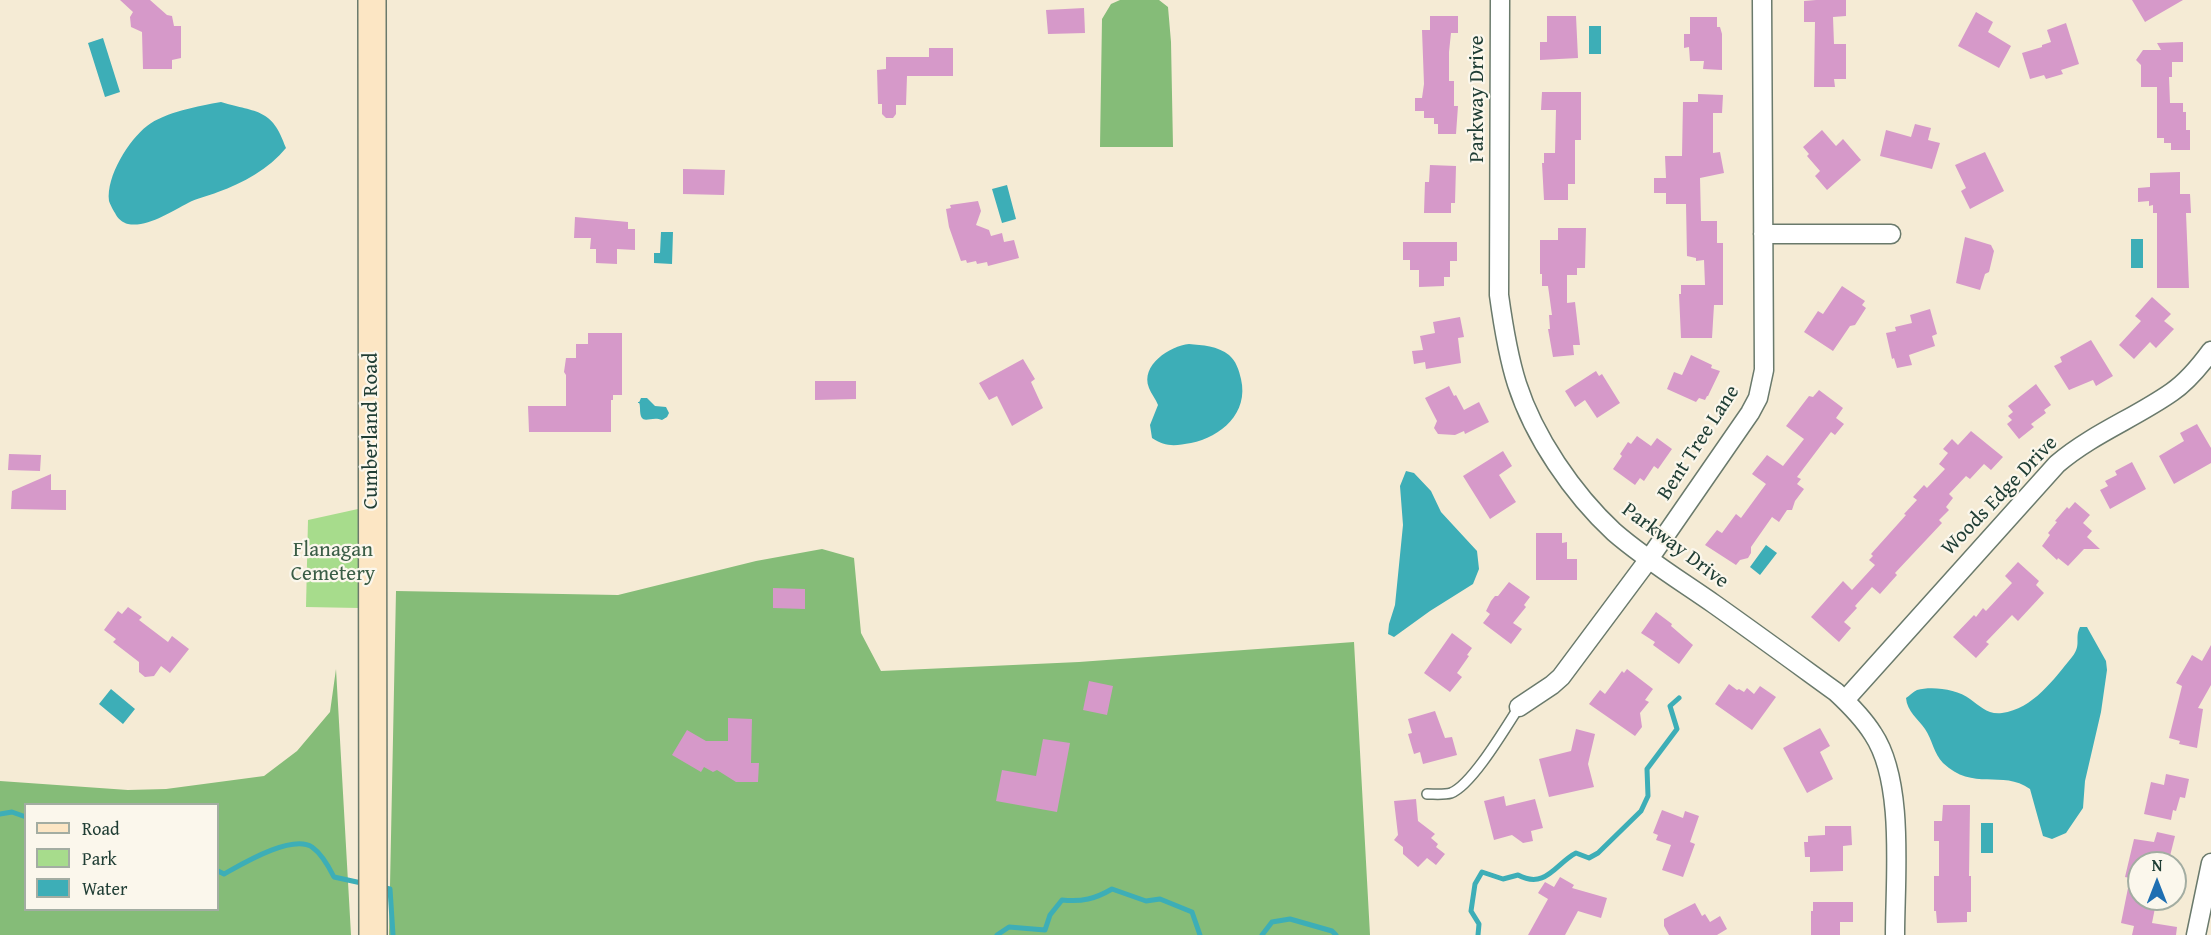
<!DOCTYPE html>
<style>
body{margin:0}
#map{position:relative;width:2211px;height:935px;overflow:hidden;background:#f5ebd5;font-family:"Gentium Book Plus",serif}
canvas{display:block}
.legend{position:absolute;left:24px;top:803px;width:195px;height:108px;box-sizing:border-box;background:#fbf7ec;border:2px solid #a3ada2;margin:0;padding:8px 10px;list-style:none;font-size:18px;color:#1f3d34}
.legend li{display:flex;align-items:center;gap:12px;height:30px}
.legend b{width:30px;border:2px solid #a3ada2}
.north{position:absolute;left:2127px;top:851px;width:60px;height:60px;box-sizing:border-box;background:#fbf7ec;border:2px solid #a3ada2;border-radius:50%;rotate:0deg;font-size:16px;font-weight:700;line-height:24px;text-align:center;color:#1f3d34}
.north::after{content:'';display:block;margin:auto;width:21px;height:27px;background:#1f6fb2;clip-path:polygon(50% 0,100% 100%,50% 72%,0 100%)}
</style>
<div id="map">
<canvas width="2211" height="935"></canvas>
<ul class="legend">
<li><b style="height:8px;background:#fce6c4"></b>Road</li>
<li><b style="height:16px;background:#a7dc8c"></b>Park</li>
<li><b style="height:16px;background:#3daeb7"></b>Water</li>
</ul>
<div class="north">N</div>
</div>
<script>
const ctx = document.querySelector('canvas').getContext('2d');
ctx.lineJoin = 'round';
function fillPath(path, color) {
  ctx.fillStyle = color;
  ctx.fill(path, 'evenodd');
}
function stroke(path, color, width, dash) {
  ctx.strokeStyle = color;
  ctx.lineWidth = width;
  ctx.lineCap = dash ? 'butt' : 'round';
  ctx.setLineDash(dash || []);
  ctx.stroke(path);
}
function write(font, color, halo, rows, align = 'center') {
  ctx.font = font + ' "Gentium Book Plus",serif';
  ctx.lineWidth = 4.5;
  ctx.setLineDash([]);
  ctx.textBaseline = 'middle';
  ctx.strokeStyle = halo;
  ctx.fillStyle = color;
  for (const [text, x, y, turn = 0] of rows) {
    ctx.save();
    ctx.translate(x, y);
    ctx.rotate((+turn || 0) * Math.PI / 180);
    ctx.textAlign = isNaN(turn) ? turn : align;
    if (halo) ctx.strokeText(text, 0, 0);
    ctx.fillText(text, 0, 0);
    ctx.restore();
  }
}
const green = new Path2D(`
 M358,509L359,608L306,607L308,520Z`);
const forest = new Path2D(`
 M1120,0H1159L1168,7L1171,42L1173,147H1100L1102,19L1111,4Z
 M822,549L854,558L861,633L881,671L1079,662L1354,642L1370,935H389L396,591L618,595L756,561Z
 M336,669L351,935H0V781L128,790L166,789L264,776L297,751L330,712ZM218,804V910H26V804Z`);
const water = new Path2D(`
 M1589,26H1601V54H1589Z
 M103,38L120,92L105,97L88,43Z
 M221,102C258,113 272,108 286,148C269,169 243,183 218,192C208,196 197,198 188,203C172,211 147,228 128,224C123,223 117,218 115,213C113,210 110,204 109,201C106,176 129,140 147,126C165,112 199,106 221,102Z
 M1007,185L1016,219L1002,223L992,189Z
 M661,232H673L672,264L654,263V253H660Z
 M2131,239H2143V268H2131Z
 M1189,344C1202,345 1218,346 1229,355C1236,361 1239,370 1241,379C1249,413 1221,437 1191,443C1175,446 1165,447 1152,438L1150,425L1158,405C1156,399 1151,394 1149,388C1140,365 1170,346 1189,344Z
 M641,398H647L655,406L666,407L669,413L667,417L662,420C650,415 640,428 640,408C640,399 637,407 641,398Z
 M1406,471L1414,473L1431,491L1441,512L1477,551L1479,569L1473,584L1430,611L1394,637L1388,634L1389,624L1395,605L1403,525L1400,486Z
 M1766,545L1777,553L1760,575L1750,567Z
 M2080,627H2087L2106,661L2107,670L2101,712L2085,781L2083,808L2066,833L2052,839L2043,836L2030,789C2002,769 1973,792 1943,763C1934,754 1932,739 1925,729C1918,719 1907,711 1906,698C1909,696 1913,692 1917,690C1932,686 1957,689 1970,699C1980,706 1988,715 2002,713C2033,709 2054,679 2072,657C2082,644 2074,639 2080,627Z
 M111,689L135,709L123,724L99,704Z
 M1981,823H1993V853H1981Z`);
const stream = new Path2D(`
 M0,814L12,812L26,817
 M218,871L224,874C242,864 292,834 312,847C322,854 329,867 334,877L366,884
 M381,887L390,889L393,935
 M997,935L1009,927L1045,930L1050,915L1062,900C1082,902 1095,899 1112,889L1146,901L1160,899L1192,912L1200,935
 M1262,935L1272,922L1290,919L1332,931L1336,935
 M1478,935L1479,924L1471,911L1475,884L1482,872L1503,879L1518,875C1546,890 1556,863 1576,853L1589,858L1598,853L1641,811L1648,796L1647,769L1677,729L1670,706L1679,698`);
const building = new Path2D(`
 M120,0H150L167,15L172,16L174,26H181V58L172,60V69H143L142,32L131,27L130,17L133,12Z
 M1816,0H1846V16L1833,17L1834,44H1846V79H1834L1835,87H1814L1815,22H1804V1Z
 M2132,0H2183L2145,22Z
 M1084,8L1085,33L1048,34L1046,10Z
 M1976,12L1993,22L1988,32L2011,46L1999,68L1958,46Z
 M1430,16H1458V33H1451L1449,52V81H1454V106H1458L1456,134H1438V124H1434V118H1424V111H1415V98H1422L1424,84L1422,30H1430Z
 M1547,16H1576L1578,58L1540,60V42H1547Z
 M1690,17H1717V27H1720L1722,34V70L1703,69L1704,61H1690L1689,47L1684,48V34H1690Z
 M2066,23L2079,64L2061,70L2063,74L2046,79L2044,75L2030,79L2022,53L2042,47V45L2051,42L2047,30Z
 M2183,42V62H2172V77H2169L2170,103H2183V112H2186V130H2190V150H2171V143H2164V138H2157V87H2141V65L2136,60L2143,50H2161L2157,43Z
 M929,48H953V76H907L906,105H896V114L893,118H886L882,114V104H878L877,70L886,69V57H929Z
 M1542,92H1581V140H1575V184H1568V200H1544L1542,163H1544V153H1555L1556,110H1541Z
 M1698,94L1723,95L1722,113H1713V153L1720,152L1724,173L1700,178L1701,221H1717V243H1723V305H1714L1712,338H1681L1679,294H1681V285H1705L1704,260L1696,261V258L1687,256L1686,204H1666V193H1654V178H1666L1665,156H1682L1683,102H1698Z
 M1915,124L1931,128L1928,140L1940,143L1932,169L1880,156L1886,130L1911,137Z
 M1822,130L1836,146L1843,139L1861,160L1827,190L1815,176L1820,171L1807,156L1809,154L1803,147Z
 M1985,152L2004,191L1970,209L1961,191L1966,188L1955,165Z
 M1430,165L1456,166L1455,203H1451V213H1424L1425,182H1429Z
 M683,169L725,170L724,195L683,194Z
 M2180,172V194H2190L2191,213H2186L2189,288H2157V213H2153V205L2149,206V201L2138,202V188L2150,187V173Z
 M978,201L981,211L976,225L989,230L991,236L1002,233L1004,242L1014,240L1019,258L988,266L987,262L977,264L976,261L967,263L966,260L961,261L949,227L946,209L951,208L950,205Z
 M575,217L628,222V229H635V250L617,249V264L596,263V249H590L591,238H574Z
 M1558,228H1586L1585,268H1577V275H1567V303L1575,302L1580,345H1573L1574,355L1553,357L1548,329H1550L1549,315H1552L1548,286H1542V274H1540V240H1558Z
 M1965,237L1991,245L1994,251L1989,272L1985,274L1980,290L1956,283Z
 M1403,242H1457V261H1450V277H1444V286L1419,287V270H1410V260H1403Z
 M1842,286L1865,301L1862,305L1866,308L1855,325L1850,326L1833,351L1804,332L1818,311L1823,314Z
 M2152,297L2171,314L2164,321L2174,329L2156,348L2150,342L2134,359L2119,345L2141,321L2135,316Z
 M1930,309L1937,334L1932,336L1935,346L1909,355L1912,365L1897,368L1894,358L1892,359L1886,333L1896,331L1895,327L1912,323L1910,315Z
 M1460,317L1464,337L1458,338L1461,363L1426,369L1425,362L1414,364L1412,351L1423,350L1420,336L1435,333L1433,322Z
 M588,333H622V395H613V400H611V432H529L528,406H566V375L564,372L566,358H576V344H588Z
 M2091,340L2113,376L2096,386L2093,380L2069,390L2054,366L2062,362L2060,357Z
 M1691,355L1712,365L1711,368L1720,371L1708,396H1707L1705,400L1699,398L1696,402L1667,389L1674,372L1682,375Z
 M1023,359L1035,379L1031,382L1043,408L1012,426L997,396L989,400L979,383Z
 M1596,371L1599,376L1602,374L1620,403L1597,418L1585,400L1575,407L1565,391Z
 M815,381H856V399L815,400Z
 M2036,384L2051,405L2044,410L2046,413L2031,424L2034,427L2019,439L2007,424L2012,420L2008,416L2013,412L2008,406Z
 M1449,386L1454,396L1456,395L1464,410L1479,402L1489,422L1465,434L1464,431L1455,435L1438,434L1434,428L1437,421L1425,398Z
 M1819,390L1843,408L1836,418L1844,424L1835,435L1831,432L1797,477L1801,479L1797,484L1804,489L1795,501L1792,510H1787L1779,522L1772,517L1751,547V553L1748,558L1740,560L1736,565L1705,545L1717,530L1722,533L1736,514L1741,518L1766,484L1752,474L1767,455L1783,466L1804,439L1786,426L1809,396L1813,397Z
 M2197,424L2211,448V463L2174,484L2159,456L2184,441L2180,433Z
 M1971,431L2003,457L1991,470L1984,464L1970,479L1966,476L1949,494L1953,498L1946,507L1949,510L1939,520L1942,523L1895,573L1897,575L1880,594L1872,587L1855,606L1857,608L1844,622L1851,628L1839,642L1811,617L1843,581L1852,590L1875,565L1869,560L1873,556L1871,554L1906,515L1904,514L1917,500L1913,497L1924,485L1927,488L1945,469L1939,464L1948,453L1943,449L1952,439L1958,445Z
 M1637,436L1651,446L1657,438L1672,449L1658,469L1654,466L1644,481L1640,478L1635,485L1613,469L1622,456L1620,454L1628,442L1631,444Z
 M1503,451L1512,466L1499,475L1516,502L1490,519L1463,476Z
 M9,454L41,455L40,471L8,470Z
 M2132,462L2146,489L2110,509L2100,490L2108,486L2105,481L2117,475L2115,471Z
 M51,474V490H66V510L11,509L12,491Z
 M2075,502L2090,515L2083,523L2092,531L2087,537L2100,549H2084L2068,566L2058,558L2057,560L2042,546L2050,535L2048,533L2057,522L2055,521L2067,507L2069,509Z
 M1536,533H1562V543L1567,542V559H1577V580H1536Z
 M2018,562L2039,581L2036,585L2044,593L2018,621L2012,615L1986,642L1989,644L1976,658L1953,637L1974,615L1976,617L1983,608L1986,611L2012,583L2005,576Z
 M1509,582L1530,597L1524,605L1526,607L1513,623L1522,629L1511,644L1483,623L1490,614L1486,611L1491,601L1495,596H1498Z
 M773,588L805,589V609L773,608Z
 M128,607L142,617L139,620L168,642L172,636L189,649L170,673L161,666L154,676L145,677L139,672V662L113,642L116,639L104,630L118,611L122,614Z
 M1656,612L1672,624L1671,626L1693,645L1679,664L1653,645L1655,642L1641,633Z
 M1452,633L1472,648L1467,655L1469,656L1457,673L1462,677L1450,692L1424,673Z
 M2211,645V685L2198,708L2203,709L2197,748L2179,744L2180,741L2169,738L2182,686L2176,683L2192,655L2202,661Z
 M1627,669L1653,689L1645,700L1649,702L1640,713L1642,727L1635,736L1589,704L1600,690L1605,694L1622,671L1624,673Z
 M1089,681L1113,686L1107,715L1083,710Z
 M1729,684L1737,690L1739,689L1744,692L1747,688L1754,694L1760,686L1776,697L1752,730L1715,704Z
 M1435,711L1445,738L1452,737L1457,755L1423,764L1420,752L1414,754L1408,734L1412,733L1408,719Z
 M728,718L752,719L751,763H759L758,782H736L717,770L713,772L704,767L701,772L672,755L687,730L706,741H728Z
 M1820,728L1830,746L1820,752L1833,779L1807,793L1783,748Z
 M1576,729L1595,734L1588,764L1594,787L1549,797L1539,759L1571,751Z
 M1043,739L1070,743L1057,812L996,801L1002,770L1036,776Z
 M2166,774L2189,779L2185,798L2180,797L2176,811L2173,810L2171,820L2144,814L2151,782L2164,785Z
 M1504,796L1506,806L1535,799L1543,828L1531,831L1533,841L1523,843L1512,835L1494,840L1484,801Z
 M1416,799L1418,821L1435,834L1431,838L1438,844L1436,847L1445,854L1436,865L1427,858L1418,867L1403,854V847L1394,840L1398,835L1394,801Z
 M1943,805H1970L1969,876H1971V912H1967V922L1937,923L1936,911H1934V876H1939V841H1934V821H1942Z
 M1662,810L1683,818L1685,811L1699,816L1690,842L1695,844L1683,877L1662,870L1671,845L1656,840L1658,835L1653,833Z
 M1825,826H1851L1852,845L1843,846V871L1810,872V857H1805L1804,842H1808V836L1825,835Z
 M2157,832L2175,836L2169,860L2161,859L2160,863H2139V899H2152L2151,908H2155L2152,923L2177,927L2176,935H2132L2134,926L2121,923L2130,878L2125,877L2134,839L2154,842Z
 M1560,877L1574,885L1572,888L1607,898L1601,918L1578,911L1565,935H1528L1548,899L1538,893L1545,882L1554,887Z
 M1813,902H1853V922H1840V935H1811V911H1813Z
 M1695,903L1702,916L1705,914L1710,922L1720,916L1727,929L1717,935H1669L1664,926V919Z`);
const lane = new Path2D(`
 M1427,794C1435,794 1444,795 1451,793C1472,785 1506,727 1519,707`);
const street = new Path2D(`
 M1500,0L1499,295C1503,324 1508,356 1517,384C1534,437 1573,494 1614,532C1645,559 1681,581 1714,604C1755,633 1796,663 1836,692C1850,705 1863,718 1873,734C1905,782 1895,878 1895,935
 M1763,234H1891
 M1845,700L2057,464C2092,434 2135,418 2172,392C2188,381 2200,366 2211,351
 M1519,707L1552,685L1561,677L1649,559L1750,413L1758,398L1764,370L1762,0
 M2196,935L2211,863`);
const secondary = new Path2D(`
 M372,0L373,935`);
const streetNames = [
 ["Parkway Drive",1478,99,-90],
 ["Cumberland Road",372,431,-90],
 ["Bent Tree Lane",1699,443,-57],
 ["Woods Edge Drive",2000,496,-46],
 ["Parkway Drive",1675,546,37]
];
const parkNames = [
 ["Flanagan",333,551],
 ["Cemetery",333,575]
];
fillPath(green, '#a7dc8c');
fillPath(forest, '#85bc78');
fillPath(water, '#3daeb7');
stroke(stream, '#3daeb7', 5);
fillPath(building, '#d699c9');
stroke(lane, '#6a7a6c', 12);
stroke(street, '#6a7a6c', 21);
stroke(secondary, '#6a7a6c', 30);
stroke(lane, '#fff', 9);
stroke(street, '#fff', 18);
stroke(secondary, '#fce6c4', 27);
write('21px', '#1f3d34', '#fbf7ec', streetNames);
write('21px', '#3a5d46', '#fbf7ec', parkNames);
</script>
